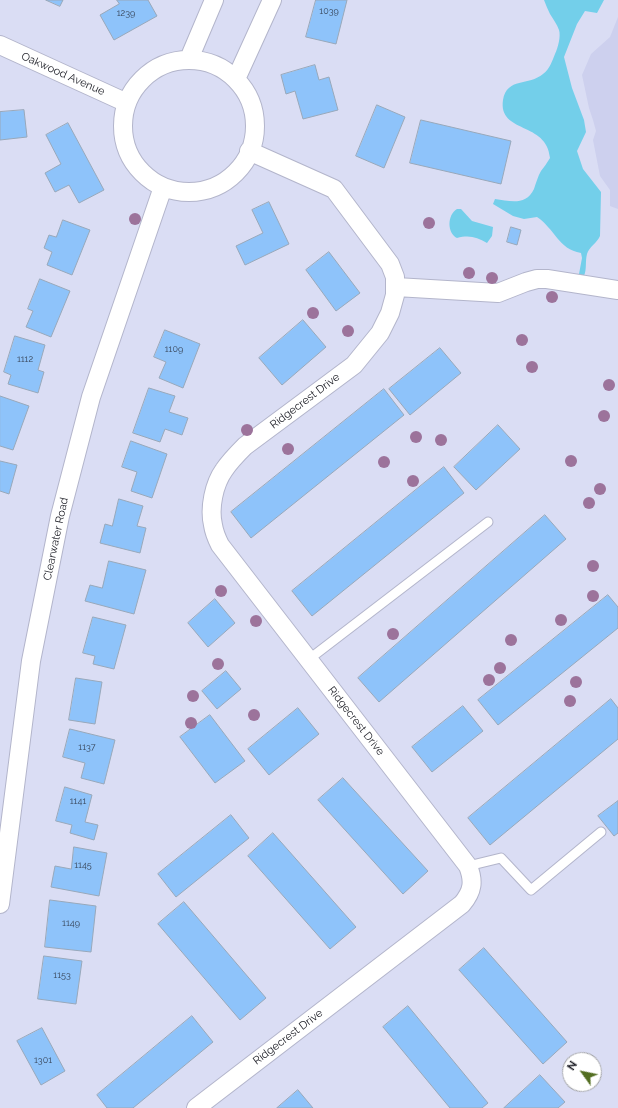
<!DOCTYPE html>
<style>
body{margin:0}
#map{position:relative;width:618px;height:1108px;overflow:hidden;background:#daddf4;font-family:Raleway,sans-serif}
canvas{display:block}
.north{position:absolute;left:562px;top:1052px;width:40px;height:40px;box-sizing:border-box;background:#fff;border:1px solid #a4a5a8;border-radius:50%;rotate:303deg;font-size:11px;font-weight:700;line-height:16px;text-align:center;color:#1c1d25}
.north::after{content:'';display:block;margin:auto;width:14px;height:18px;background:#536e21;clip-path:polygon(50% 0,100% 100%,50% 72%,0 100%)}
</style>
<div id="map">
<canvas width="618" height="1108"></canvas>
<div class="north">N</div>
</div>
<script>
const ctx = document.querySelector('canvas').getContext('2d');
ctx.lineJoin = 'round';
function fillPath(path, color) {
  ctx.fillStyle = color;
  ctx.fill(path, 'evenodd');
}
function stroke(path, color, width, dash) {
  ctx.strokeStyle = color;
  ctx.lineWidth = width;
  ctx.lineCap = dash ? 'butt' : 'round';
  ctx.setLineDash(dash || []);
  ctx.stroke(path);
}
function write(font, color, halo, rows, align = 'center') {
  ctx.font = font + ' Raleway,sans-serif';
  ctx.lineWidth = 4;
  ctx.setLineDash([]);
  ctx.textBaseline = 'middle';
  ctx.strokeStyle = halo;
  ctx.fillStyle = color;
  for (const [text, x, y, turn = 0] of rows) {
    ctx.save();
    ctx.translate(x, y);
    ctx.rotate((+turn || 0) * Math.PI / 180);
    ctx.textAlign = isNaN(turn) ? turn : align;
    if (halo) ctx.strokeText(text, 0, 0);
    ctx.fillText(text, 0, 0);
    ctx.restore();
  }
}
const built = new Path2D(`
 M618,17V209L610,206V190L600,176L593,140L596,131L593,120L589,108L582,75L591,54L610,37Z`);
const water = new Path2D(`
 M544,0H604L597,13L585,11L577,24L564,57L572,88L584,120L586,132L577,151L583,169L601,192L600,236C597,243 589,247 587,254C585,262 587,269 584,276L579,274L582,258L581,253C558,249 555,229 537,217L524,219L513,216L493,204L495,199C510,201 526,206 534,189C536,183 538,176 541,171C544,167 547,163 550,158C547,121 498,134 503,100C507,77 529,86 543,74C550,69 552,61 555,54C558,48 561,36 559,30C557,24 553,19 550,14C548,10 546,5 544,0Z
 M457,209H461L472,221L493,227L492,236L487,243C477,237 469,235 457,238C447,233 447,215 457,209Z`);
const building = new Path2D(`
 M46,0H63L60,6Z
 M117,0H148L157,16L114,40L100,15L119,4Z
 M316,0H347L336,44L306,37Z
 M315,65L319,80L329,77L338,110L303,119L295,91L286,94L281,75Z
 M377,105L405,117L384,168L356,156Z
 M24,110L27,137L0,140V112Z
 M421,120L511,141L501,184L410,163Z
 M68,123L104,190L79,203L69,185L55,192L45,173L61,164L46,135Z
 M269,202L289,244L245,265L236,246L263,233L252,210Z
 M63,220L90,230L72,275L47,265L52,252L44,248L49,235L56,237Z
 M511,227L521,230L517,245L507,242Z
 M329,252L360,293L336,311L306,270Z
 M40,279L70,291L51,337L26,327L33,311L28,309Z
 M303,320L326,347L282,385L259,358Z
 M165,330L200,344L183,388L159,378L166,362L154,357Z
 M15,336L45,345L38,370L44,372L38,393L8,384L11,375L4,372Z
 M440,348L461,373L410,415L389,389Z
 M149,388L175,396L169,412L188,418L182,435L165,429L160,442L133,433Z
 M384,389L404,415L251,538L231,512Z
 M0,396L29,406L13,450L0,446Z
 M498,425L520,449L476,490L454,467Z
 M131,441L167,454L152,498L131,491L137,472L122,467Z
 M0,461L17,465L9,494L0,491Z
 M444,467L464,493L312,616L292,591Z
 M119,499L143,506L137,526L146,528L140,553L100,543L105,524L112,526Z
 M545,515L566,539L379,702L358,678Z
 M109,561L146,570L134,614L85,601L90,585L102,588Z
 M608,595L618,607V628L498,725L478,700Z
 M215,599L235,623L208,647L188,623Z
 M93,617L126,625L114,669L93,664L95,656L83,653Z
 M226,671L241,689L217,709L202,691Z
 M76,678L102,682L95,724L69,720Z
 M611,699L618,708V739L490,845L468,818Z
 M463,706L483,731L432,772L412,747Z
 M298,708L319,734L269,775L248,749Z
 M210,715L245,761L215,783L180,737Z
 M70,729L115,740L104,784L81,778L85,763L63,757Z
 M343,778L428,871L403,894L318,800Z
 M65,787L92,795L85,822L98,825L94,840L70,833L72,825L56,821Z
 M618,801V833L614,836L598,816Z
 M231,815L249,838L176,897L158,874Z
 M273,833L356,927L330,949L248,856Z
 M74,847L107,853L99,896L51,887L55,866L71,869Z
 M50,900L96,906L91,952L45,947Z
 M184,902L266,998L240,1020L158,924Z
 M484,948L567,1042L543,1064L459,970Z
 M44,956L82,961L76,1004L38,999Z
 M408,1006L488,1103L482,1108H450L383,1027Z
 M192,1016L213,1042L133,1108H107L97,1095Z
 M42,1028L65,1071L41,1085L17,1041Z
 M540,1075L565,1102L558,1108H504Z
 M298,1090L313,1108H277Z`);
const service = new Path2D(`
 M308,660L488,522
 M468,866L501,858L531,890L601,832`);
const minor = new Path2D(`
 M0,45L127,103
 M189,59L214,0
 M123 126a66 66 0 1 1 132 0a66 66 0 1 1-132 0Z
 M236,79L272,0
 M396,287L498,293L526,282L537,279H547L618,290
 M0,904L31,661L60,516L91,397L163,187
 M196,1108L462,904C473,891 474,881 468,866L220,545C217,539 214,532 213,525C209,508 214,484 224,470C230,461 237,454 245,446L354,365L380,333L390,313L395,295V277L390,264L334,189L249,151`);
const trees = [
 [135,219],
 [429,223],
 [469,273],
 [492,278],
 [552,297],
 [313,313],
 [348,331],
 [522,340],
 [532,367],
 [609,385],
 [604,416],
 [247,430],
 [416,437],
 [441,440],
 [288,449],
 [571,461],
 [384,462],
 [413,481],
 [600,489],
 [589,503],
 [593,566],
 [221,591],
 [593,596],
 [561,620],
 [256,621],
 [393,634],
 [511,640],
 [218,664],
 [500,668],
 [489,680],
 [576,682],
 [193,696],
 [570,701],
 [254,715],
 [191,723]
];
const numberNames = [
 ["1039",329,11],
 ["1239",126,13],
 ["1109",174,349],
 ["1112",25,359],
 ["1137",87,747],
 ["1141",78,801],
 ["1145",83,865],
 ["1149",71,923],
 ["1153",62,975],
 ["1301",43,1060]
];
const streetNames = [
 ["Oakwood Avenue",63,74,24],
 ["Ridgecrest Drive",305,401,-37],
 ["Clearwater Road",56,539,-78],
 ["Ridgecrest Drive",356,721,52],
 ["Ridgecrest Drive",288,1037,-37]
];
fillPath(built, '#cdd0ee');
fillPath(water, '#73cfea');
fillPath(building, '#8ec3fa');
stroke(building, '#98a8ba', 1);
stroke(service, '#b3b5cb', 11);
stroke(minor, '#b3b5cb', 20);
stroke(service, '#fff', 9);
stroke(minor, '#fff', 18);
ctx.fillStyle = '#9c739b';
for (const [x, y] of trees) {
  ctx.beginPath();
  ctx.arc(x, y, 6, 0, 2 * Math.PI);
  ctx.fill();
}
write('9px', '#38465a', null, numberNames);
write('11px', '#1c1d25', '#fff', streetNames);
</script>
